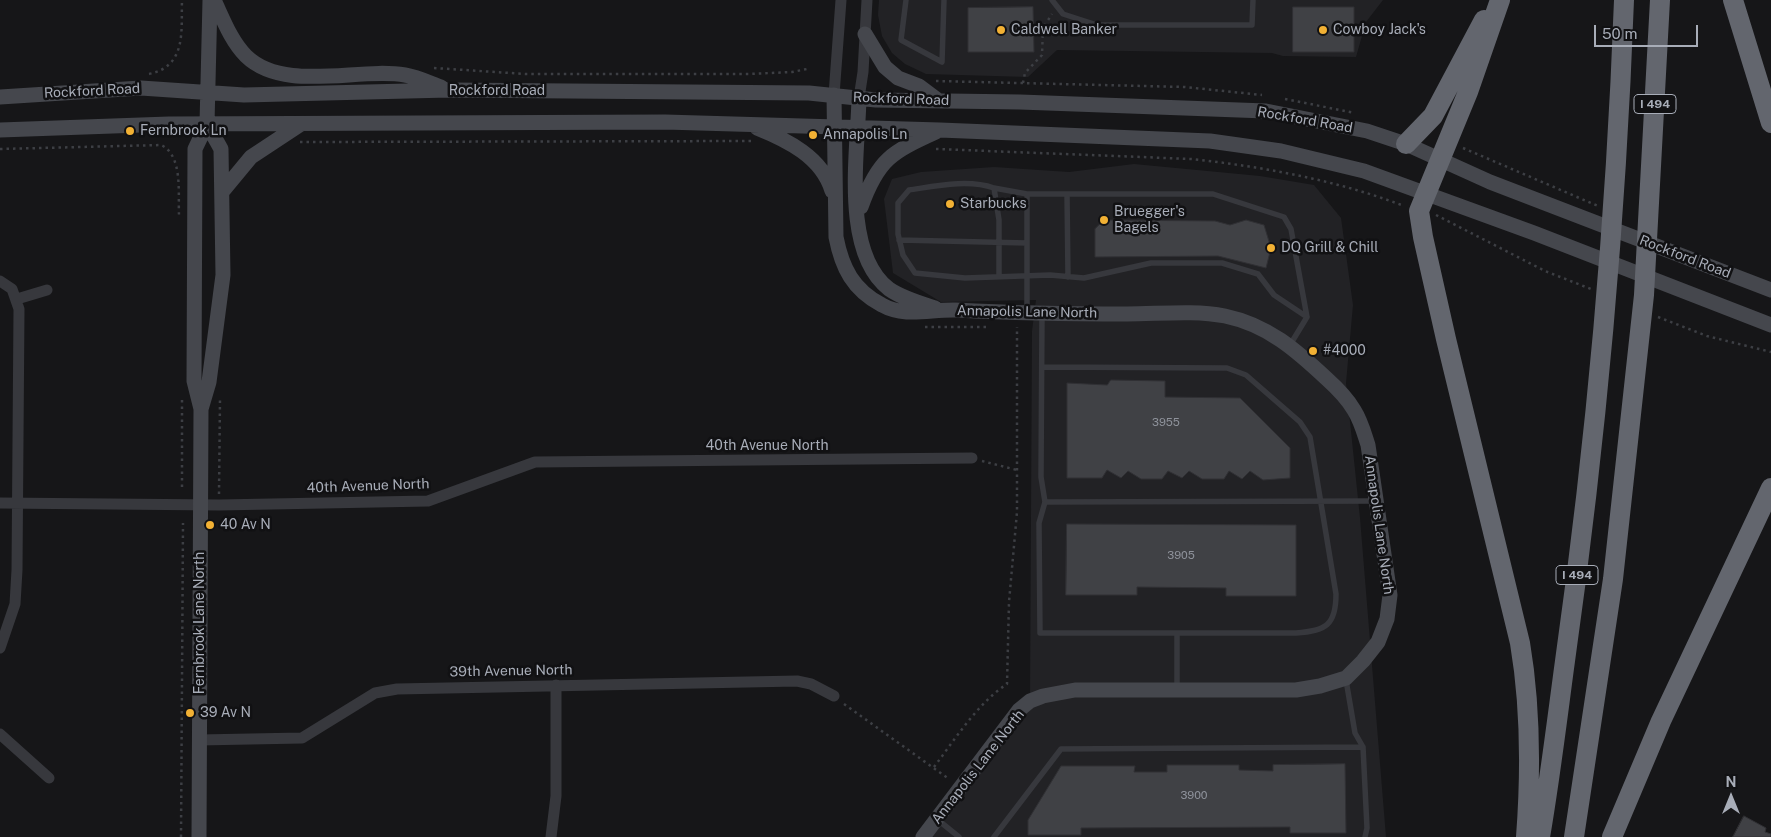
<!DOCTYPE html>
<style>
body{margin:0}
#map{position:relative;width:1771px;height:837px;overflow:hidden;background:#161618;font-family:"Public Sans",sans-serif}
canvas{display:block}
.north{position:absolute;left:1706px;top:772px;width:50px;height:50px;-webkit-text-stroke:4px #111113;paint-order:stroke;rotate:0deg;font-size:14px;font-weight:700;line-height:20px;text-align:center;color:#a8adb8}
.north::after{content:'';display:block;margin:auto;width:18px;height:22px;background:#a8adb8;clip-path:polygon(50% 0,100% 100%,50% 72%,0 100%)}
.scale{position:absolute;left:1594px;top:25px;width:104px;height:22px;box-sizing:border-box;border:2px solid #a8adb8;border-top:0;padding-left:6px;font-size:15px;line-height:18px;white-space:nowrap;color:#a8adb8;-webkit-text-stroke:4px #111113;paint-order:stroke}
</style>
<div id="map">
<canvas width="1771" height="837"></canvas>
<div class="north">N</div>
<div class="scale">50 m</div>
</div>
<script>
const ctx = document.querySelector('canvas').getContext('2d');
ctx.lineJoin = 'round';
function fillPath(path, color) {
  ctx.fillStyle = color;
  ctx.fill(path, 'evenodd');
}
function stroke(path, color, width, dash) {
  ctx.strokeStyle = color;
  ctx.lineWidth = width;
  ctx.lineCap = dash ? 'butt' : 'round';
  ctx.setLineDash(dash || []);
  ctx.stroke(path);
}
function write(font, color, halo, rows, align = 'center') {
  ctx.font = font + ' "Public Sans",sans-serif';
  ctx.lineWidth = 5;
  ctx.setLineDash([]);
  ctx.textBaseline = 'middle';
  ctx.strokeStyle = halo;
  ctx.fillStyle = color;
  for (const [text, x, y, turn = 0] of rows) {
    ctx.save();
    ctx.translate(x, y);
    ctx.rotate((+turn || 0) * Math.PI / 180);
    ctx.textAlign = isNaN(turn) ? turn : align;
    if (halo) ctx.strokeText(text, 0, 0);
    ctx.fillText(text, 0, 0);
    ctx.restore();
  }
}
const built = new Path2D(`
 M879,0H1383L1366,22L1356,57L1283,56L1272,53L1057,50L1028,77L926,74L905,64L892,53L882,36L878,15Z
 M1134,164L1260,176L1314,185L1341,218L1353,305L1346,383L1360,518L1386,837H923L1030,701L1032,331L1036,300L941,302L893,273L884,199L892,179L921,172L994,167L1069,172Z`);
const building = new Path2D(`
 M1033,7L1034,52H968V8Z
 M1293,7H1354V52H1293Z
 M1104,220L1215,221L1230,225L1246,220L1264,225L1271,248L1266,268L1218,256L1095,257V229Z
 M1111,380L1165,381V397L1240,398L1290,448V478L1263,480L1250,471L1242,479L1229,471L1224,479H1202L1189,471L1182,478L1168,471L1162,479H1141L1128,471L1121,478L1107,470L1102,478H1067V383L1107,385Z
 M1067,524L1296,525V596H1226V588L1137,587V595H1066Z
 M1345,764L1346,833H1290V827L1081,828V835H1028V820L1061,766H1135L1134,772H1167V765H1239V770L1273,771V765Z
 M1744,816L1766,828L1765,832L1771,834V837H1733Z`);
const path = new Path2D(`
 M434,68L526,74H749L792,72L807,69
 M149,74C187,66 181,31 182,0
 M936,81L1185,87L1262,95
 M1023,83L1025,73L1042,55L1043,28L1052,14
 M1285,99L1355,113
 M300,142L752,141
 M1463,148L1598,206
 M0,149L161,145C183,155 178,193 179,215
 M936,149L1192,159C1264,167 1336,180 1404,206
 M1436,215L1545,271L1591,289
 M1658,317L1707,336L1771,352
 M925,327H987
 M982,461L1017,470
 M182,487V398
 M219,494L220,399
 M844,704L949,779
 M934,767C956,738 977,704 1007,684L1009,602L1017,512V327
 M181,837L183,523`);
const lane = new Path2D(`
 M906,0L901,40L942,62L944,0
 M1052,0L1063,14L1097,25H1252L1253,0
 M994,188L1027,194
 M1067,194L1068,277
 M899,240L1027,243
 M999,277V220L994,188C968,179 936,186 909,190L898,203V234L903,255L915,273L965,278L1050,275L1084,278L1151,263H1222L1258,274L1274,295L1307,317
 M1027,312V194H1213L1284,217L1291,229L1307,317L1290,345
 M1042,367L1227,368L1246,375L1300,422L1310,437L1336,594C1336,625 1326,631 1296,633H1040L1039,523L1045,502L1041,477L1042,314
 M1045,502L1375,501
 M1177,633V688
 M1346,680L1355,733L1363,747
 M938,820L959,837
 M994,837L1061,749L1363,747L1367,828L1365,837`);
const street = new Path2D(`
 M834,95L841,0
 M859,98L863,72L867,0
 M0,281L12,289L19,309L17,570L15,604L0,648
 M17,299L47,290
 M0,503L219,505L428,501L535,462L972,458
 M0,734L49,778
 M199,740L302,738L375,693L397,689L797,681L811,684L834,696
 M551,837L556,796V685`);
const secondary = new Path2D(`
 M214,0C223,19 231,41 246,56C284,93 358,67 405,75C417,77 430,83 441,87
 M865,34L885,67L898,78L919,86L939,101
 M834,95L836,237C842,268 853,290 882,305C905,318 931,309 956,310C1013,313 1070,314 1127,314C1159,314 1194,310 1225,316C1268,325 1296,350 1327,379C1337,388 1347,398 1354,410C1361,421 1364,433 1368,445L1390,595L1387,619L1378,642L1363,661L1346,678L1320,686L1296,690H1075L1043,696L1030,701L1019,710L923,837
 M0,97L141,88L244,95L449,90L809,93L876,100L1020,102L1266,111L1367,131L1406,144L1490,182L1771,290
 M859,98C858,151 841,252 889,289C902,298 919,303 935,308
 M757,128C787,140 822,157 832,191
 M0,130L169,124L665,122L940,130L1210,141L1281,151L1364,171L1534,233L1771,325
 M222,192L251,157L301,124
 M861,207C878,159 892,152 936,132
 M201,409L209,382L223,275L221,149L207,124
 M199,837L201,409L194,381L195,149L207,124L210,0`);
const highway = new Path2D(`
 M1500,0L1468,92L1419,211L1423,237L1446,339L1520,643C1531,708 1531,771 1526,837
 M1733,0L1771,123
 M1406,144L1433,116L1484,20
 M1540,837C1550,779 1557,720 1565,661C1596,442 1616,221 1624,0
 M1574,837L1613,579L1644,295L1660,0
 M1612,837L1661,721L1771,488`);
const markers = [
 [1001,30,5,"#f2b134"],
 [1323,30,5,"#f2b134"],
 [130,131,5,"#f2b134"],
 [813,135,5,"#f2b134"],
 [950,204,5,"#f2b134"],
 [1104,220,5,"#f2b134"],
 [1271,248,5,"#f2b134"],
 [1313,351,5,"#f2b134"],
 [210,525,5,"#f2b134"],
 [190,713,5,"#f2b134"]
];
const numberNames = [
 ["3955",1166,423],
 ["3905",1181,556],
 ["3900",1194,796]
];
const shields = [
 [1655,104,42],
 [1577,575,42]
];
const shieldNames = [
 ["I 494",1655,104],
 ["I 494",1577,575]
];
const poiNames = [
 ["Caldwell Banker",1011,30],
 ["Cowboy Jack's",1333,30],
 ["Fernbrook Ln",140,131],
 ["Annapolis Ln",823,135],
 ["Starbucks",960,204],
 ["Bruegger's",1114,212],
 ["Bagels",1114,228],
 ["DQ Grill & Chill",1281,248],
 ["#4000",1323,351],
 ["40 Av N",220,525],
 ["39 Av N",200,713]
];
const streetNames = [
 ["Rockford Road",92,91,-3],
 ["Rockford Road",497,91],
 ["Rockford Road",901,99,2],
 ["Rockford Road",1305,120,10],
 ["Rockford Road",1685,257,21],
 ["Annapolis Lane North",1027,312,1],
 ["40th Avenue North",767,446],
 ["40th Avenue North",368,486,-2],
 ["Annapolis Lane North",1379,525,82],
 ["Fernbrook Lane North",200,623,-90],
 ["39th Avenue North",511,671,-1],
 ["Annapolis Lane North",978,767,-52]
];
fillPath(built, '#222225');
fillPath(building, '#404145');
stroke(building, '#303034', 1);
stroke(path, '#3d3f44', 2.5, [2.5, 4]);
stroke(lane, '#37383d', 5.5);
stroke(street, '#37383d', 11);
stroke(secondary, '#45474d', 15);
stroke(highway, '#63666e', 20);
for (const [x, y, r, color] of markers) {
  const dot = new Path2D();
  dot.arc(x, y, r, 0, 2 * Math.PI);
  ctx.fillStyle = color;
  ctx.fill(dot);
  stroke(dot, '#111113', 2);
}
write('11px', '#8e929b', null, numberNames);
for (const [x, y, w] of shields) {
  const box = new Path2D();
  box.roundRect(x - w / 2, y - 9.5, w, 19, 4);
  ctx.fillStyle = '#111113';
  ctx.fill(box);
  stroke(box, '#a8adb8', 1);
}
write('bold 12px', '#a8adb8', null, shieldNames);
write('14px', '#a8adb8', '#111113', poiNames, 'left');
write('14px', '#a8adb8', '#111113', streetNames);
</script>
